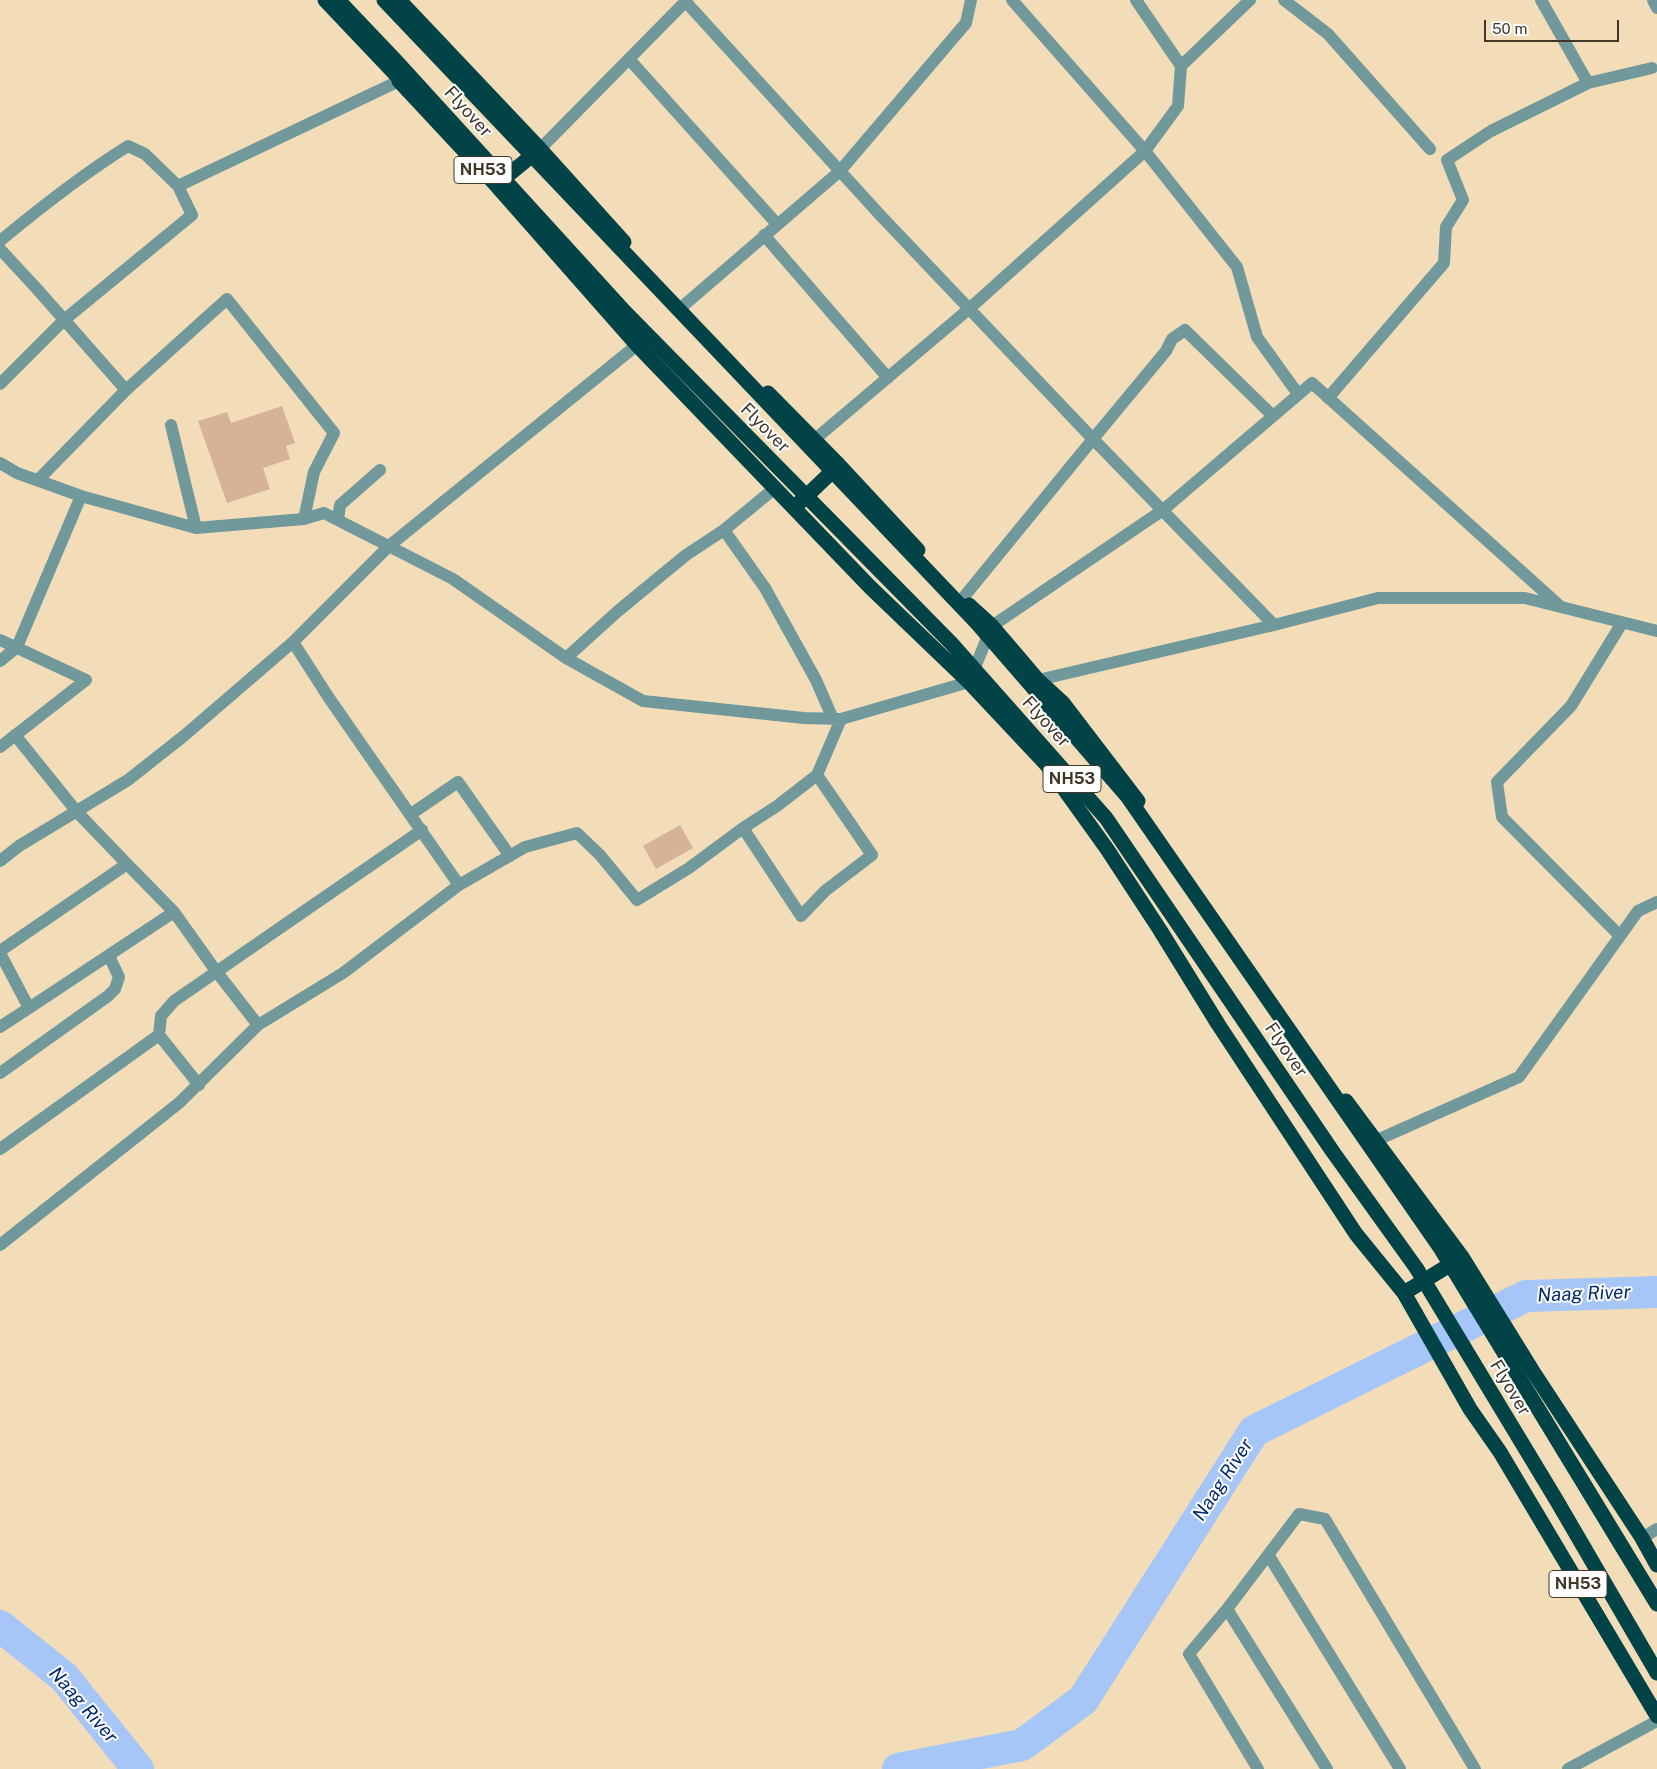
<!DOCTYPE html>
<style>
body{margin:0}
#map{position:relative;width:1657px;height:1769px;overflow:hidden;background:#f3dcb8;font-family:"Public Sans",sans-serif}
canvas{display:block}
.scale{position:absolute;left:1484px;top:20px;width:135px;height:22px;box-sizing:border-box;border:2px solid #403729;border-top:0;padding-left:6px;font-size:15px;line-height:18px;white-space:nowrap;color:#403729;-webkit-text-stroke:4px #fff;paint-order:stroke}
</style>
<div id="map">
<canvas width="1657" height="1769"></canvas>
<div class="scale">50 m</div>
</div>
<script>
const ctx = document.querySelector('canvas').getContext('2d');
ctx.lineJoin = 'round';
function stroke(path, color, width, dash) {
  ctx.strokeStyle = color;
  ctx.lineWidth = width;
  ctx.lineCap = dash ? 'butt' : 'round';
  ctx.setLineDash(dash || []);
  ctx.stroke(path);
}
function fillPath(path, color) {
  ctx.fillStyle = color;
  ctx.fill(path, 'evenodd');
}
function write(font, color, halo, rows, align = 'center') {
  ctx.font = font + ' "Public Sans",sans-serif';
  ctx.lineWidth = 4;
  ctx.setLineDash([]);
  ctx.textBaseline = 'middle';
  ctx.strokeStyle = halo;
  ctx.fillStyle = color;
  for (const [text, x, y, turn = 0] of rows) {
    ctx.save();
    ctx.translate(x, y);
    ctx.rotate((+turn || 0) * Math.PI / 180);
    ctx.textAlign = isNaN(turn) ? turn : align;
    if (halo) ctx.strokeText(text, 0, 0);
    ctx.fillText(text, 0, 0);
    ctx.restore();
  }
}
const river = new Path2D(`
 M0,1626L64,1677L138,1769
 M898,1769L1022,1745L1083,1700L1254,1431L1526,1296L1657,1292`);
const building = new Path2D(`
 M282,406L295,443L286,446L290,459L263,468L270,489L227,503L198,421L227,412L231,423Z
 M680,825L693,848L656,869L643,846Z`);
const minor = new Path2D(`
 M1136,0L1181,66
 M1250,0L1181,66L1178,106L1145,151L1237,267L1257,337L1298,394
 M1284,0L1328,34L1430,149
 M1541,0L1588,83
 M1653,0L1657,8
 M685,1L881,216L1093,439L1274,625
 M629,59L777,224
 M540,149L687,0
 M178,186L399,81
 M764,235L888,378
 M0,241C41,207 83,174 128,146L145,154L178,186L192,215L64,320L0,384
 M0,249L37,289L126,390L227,299L334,433L314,472L304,519
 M683,306L840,171L966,23L971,0
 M1328,398L1444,263L1446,227L1463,200L1447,160L1491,131L1588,83L1652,68
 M171,425L196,528
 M814,440L970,308L1145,151L1012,0
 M0,463L17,473L81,496L196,528L304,519L324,513L453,579L566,658L643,701L804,718L841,719L969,682L992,626L1163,510L1312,383L1561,607
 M38,480L126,390
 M338,520L340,505L380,470
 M724,530L765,588L816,680L833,719
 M963,598L1093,439L1166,351L1172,339L1185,330L1273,416
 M0,640L86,680L0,747
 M293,642L329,698L459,885
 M566,658L618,611L686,555L724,530L775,488
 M0,661L17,647L81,496
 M1038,680L1274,625L1378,598H1525L1657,631
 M411,814L458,782L510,856
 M743,828L801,916L825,891L872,855L817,775
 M0,861L19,846L128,780L185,735L293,642L389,546L637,345
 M127,864L174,912L216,971L258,1025
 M1620,936L1502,817L1497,782L1571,706L1622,623
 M0,951L127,864L77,812L15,735
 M0,953L29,1008L0,1027
 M29,1008L174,912
 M0,1073L108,996L115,989L119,977L109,956
 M199,1085L159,1035L161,1016L174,1001L422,830
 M1377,1140L1519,1077L1638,911L1657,902
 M0,1149L159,1035
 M0,1245L179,1103L258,1025L343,973L459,885L525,847L577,833L600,855L637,900L689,868L743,828L777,806L817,775L841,719
 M1642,1538L1657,1529
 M1269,1556L1400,1769
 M1227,1609L1327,1769
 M1258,1769L1189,1654L1227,1609L1299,1514L1325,1519L1475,1769
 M1568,1769L1657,1721`);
const highway = new Path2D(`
 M325,0L400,79L399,81L496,185L637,345L870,587L969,682L1046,764L1107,849L1160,930L1218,1024L1356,1234L1404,1293L1470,1409L1500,1452L1657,1716
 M399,0L540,149L624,242
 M496,185L540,149
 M768,393L839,465L918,550
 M797,505L839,465
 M969,605L992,626L1038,680L1063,703L1138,801
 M1346,1101L1462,1257L1532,1370L1642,1538L1657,1565
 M1404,1293L1461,1258`);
const highwayBridge = new Path2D(`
 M338,0L395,60L625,312L951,643L1106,818L1333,1152L1417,1269L1557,1501L1657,1673
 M384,0L977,623L1127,796L1441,1249L1657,1604`);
const shields = [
 [483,170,58],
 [1072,779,58],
 [1578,1584,58]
];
const shieldNames = [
 ["NH53",483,170],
 ["NH53",1072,779],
 ["NH53",1578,1584]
];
const streetNames = [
 ["Flyover",468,112,48],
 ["Flyover",765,428,45],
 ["Flyover",1046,722,48],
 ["Flyover",1286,1050,56],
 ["Flyover",1510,1388,59]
];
const waterNames = [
 ["Naag River",1584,1294,-2],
 ["Naag River",1223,1480,-57],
 ["Naag River",83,1705,49]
];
stroke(river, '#a6c6f8', 32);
fillPath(building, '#d5b298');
stroke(minor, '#71999b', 12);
stroke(highway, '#014346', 15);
stroke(highwayBridge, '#014346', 15);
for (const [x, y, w] of shields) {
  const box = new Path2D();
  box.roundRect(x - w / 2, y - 13.5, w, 27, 4);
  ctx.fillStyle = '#fff';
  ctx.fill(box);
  stroke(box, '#403729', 1);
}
write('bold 16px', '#403729', null, shieldNames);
write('18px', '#403729', '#fff', streetNames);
write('italic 19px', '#00296e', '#fff', waterNames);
</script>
